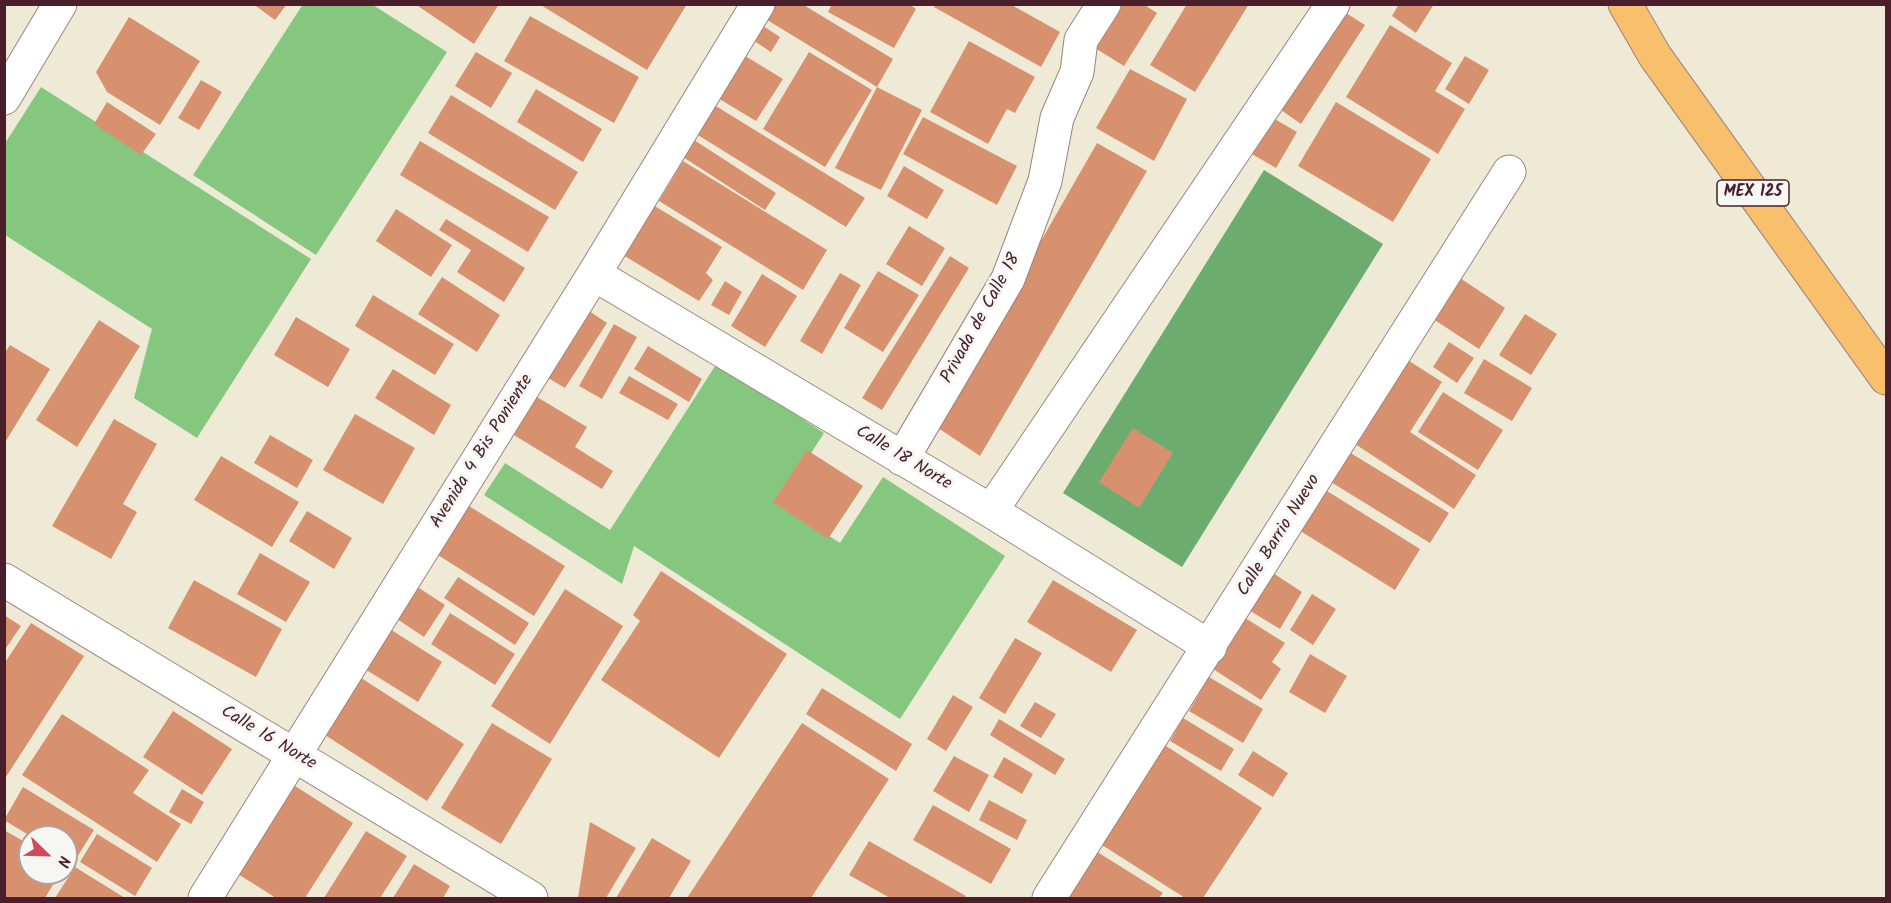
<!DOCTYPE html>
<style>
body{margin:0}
#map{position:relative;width:1891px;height:903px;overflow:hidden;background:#efead6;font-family:Kalam,sans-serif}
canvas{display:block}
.frame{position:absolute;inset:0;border:6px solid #4a1f2b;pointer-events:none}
.north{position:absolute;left:18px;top:825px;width:60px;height:60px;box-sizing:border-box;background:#f6f6f2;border:2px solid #b1a0a2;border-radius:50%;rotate:113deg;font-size:16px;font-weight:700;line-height:24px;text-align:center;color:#4a1f2b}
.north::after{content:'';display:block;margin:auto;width:21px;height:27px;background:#d1495b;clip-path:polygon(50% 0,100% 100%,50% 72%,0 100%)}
</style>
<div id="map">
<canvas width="1891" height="903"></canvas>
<div class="frame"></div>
<div class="north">N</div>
</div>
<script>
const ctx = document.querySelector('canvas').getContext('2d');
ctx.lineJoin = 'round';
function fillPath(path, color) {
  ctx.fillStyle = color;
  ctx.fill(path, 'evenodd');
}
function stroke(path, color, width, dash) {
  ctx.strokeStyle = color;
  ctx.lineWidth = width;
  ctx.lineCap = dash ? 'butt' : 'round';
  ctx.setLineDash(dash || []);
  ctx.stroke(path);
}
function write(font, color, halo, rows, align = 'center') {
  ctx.font = font + ' Kalam,sans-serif';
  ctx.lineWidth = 6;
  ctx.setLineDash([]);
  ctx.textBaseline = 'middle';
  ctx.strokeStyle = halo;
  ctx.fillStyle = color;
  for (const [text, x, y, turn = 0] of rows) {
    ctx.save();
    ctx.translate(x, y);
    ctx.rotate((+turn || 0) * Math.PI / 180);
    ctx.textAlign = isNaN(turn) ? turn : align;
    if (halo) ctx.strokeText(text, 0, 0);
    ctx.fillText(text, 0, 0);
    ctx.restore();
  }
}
const green = new Path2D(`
 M303,4L373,5L447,52L316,255L193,175Z
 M41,87L311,259L197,438L134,398L152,329L5,235L4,145Z
 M717,363L824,433L779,503L840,543L883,477L1005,556L900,719L634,546L622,584L484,495L505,463L610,530Z`);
const forest = new Path2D(`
 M1264,170L1383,244L1182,567L1063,493Z`);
const building = new Path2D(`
 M253,4H287L275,20Z
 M415,4H499L474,44Z
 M539,4H687L647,70Z
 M765,4H802L893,59L877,87L759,15Z
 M832,4H909L916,9L894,48L828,12Z
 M935,4H1010L1060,32L1041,67L934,7Z
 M1115,4H1143L1157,13L1124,66L1090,45Z
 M1187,4H1249L1195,92L1150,65Z
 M1399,4H1434L1416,33L1392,16Z
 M1338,8L1365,25L1301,124L1274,105Z
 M530,16L639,77L614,123L504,61Z
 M129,17L200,61L160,125L107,92L96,72Z
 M757,22L780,37L771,52L748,37Z
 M1390,25L1452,63L1435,91L1465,109L1438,154L1346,97Z
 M969,41L1035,77L1015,113L1007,109L988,144L930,112Z
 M476,52L512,73L491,108L455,86Z
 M809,52L872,90L825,167L763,129Z
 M742,54L783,79L756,121L716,97Z
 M1465,56L1489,70L1469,104L1445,89Z
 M1130,69L1187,99L1154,161L1096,128Z
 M201,80L222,92L199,130L178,118Z
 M877,87L922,110L881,190L835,168Z
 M536,89L602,129L583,162L517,122Z
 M451,95L578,172L555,210L428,133Z
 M107,102L156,134L141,155L94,124Z
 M1336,102L1431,159L1393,222L1298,166Z
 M711,103L865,198L846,227L693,132Z
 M1266,114L1297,132L1276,168L1245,150Z
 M923,117L1017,166L997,205L903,154Z
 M694,140L776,193L765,210L683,157Z
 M420,141L549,217L528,252L400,175Z
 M1097,143L1147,171L980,456L935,426Z
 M683,161L827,250L803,290L659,201Z
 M904,166L944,190L927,219L887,196Z
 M653,205L722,247L706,273L713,280L699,301L623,255Z
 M396,209L452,245L431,277L376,241Z
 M446,219L525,268L504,302L457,272L471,250L439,230Z
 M909,226L945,248L922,286L886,264Z
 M950,256L969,268L882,410L862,398Z
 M878,271L919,295L883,352L844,328Z
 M840,273L861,285L822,354L800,341Z
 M762,274L797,296L765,347L731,326Z
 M1454,274L1505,308L1479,349L1427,315Z
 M442,277L500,315L477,352L418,314Z
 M725,281L742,292L729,315L711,305Z
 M373,295L454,344L435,375L355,326Z
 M586,309L607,323L565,388L543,375Z
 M1525,314L1557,334L1531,375L1499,355Z
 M296,317L350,349L328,387L274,355Z
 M99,320L140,346L77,447L36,420Z
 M614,324L637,337L602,399L579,386Z
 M1449,342L1474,358L1457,383L1433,367Z
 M10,345L50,369L4,444V354Z
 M648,346L702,379L689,402L634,369Z
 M1403,357L1442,382L1410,432L1476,475L1454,509L1349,440Z
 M1484,359L1532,388L1512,421L1464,393Z
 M393,369L451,405L434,435L375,398Z
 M629,376L678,404L668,420L619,393Z
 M1443,392L1503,430L1478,470L1418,432Z
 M532,394L587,427L575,447L613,471L602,489L509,432Z
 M355,414L415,448L383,504L323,470Z
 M114,419L157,444L123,504L137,512L111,559L52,526Z
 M1133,428L1173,453L1139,508L1099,482Z
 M270,435L313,460L297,488L254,463Z
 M1344,449L1449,513L1430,543L1326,479Z
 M807,450L863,486L828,539L773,502Z
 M221,456L299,502L272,547L194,500Z
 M1319,486L1420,549L1395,590L1294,527Z
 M469,506L565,566L534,616L438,555Z
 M307,511L352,538L334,569L289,541Z
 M260,553L310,582L286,622L237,594Z
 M661,571L787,654L719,758L601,680L640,621L633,615Z
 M1270,571L1302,592L1280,629L1247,609Z
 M458,577L529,623L515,645L444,598Z
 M194,580L282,629L256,677L168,628Z
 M1053,580L1137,630L1111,672L1027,622Z
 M410,582L445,605L424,637L388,613Z
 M565,589L623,626L550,744L491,706Z
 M1312,594L1336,609L1313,645L1290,630Z
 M450,613L515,654L495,685L431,644Z
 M4,615L21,626L4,651Z
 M1242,616L1285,643L1272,662L1281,669L1261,700L1210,667Z
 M31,623L84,656L4,780V664Z
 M385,626L442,662L418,702L360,666Z
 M1015,638L1042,653L1005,714L979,698Z
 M1310,654L1347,676L1325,713L1289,692Z
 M358,676L464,744L427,801L322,733Z
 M1209,677L1263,709L1243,743L1189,711Z
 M822,688L912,744L896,771L806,714Z
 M953,695L973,707L946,751L927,739Z
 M1035,702L1056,714L1041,738L1020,726Z
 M173,711L232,749L202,795L143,757Z
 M62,714L149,770L133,793L181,824L157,862L22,775Z
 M1183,718L1234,749L1221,771L1170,741Z
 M999,719L1065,759L1055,775L990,735Z
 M492,723L552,759L501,844L441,808Z
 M802,723L889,779L811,898H687Z
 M1163,744L1262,808L1203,898H1185L1099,843Z
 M1253,751L1288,773L1273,797L1238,775Z
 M954,756L989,775L969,812L933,791Z
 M1004,757L1033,774L1022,794L993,777Z
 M295,786L353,823L305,898H276L238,874Z
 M23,787L94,830L74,862L66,857V837H32L4,820Z
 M182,789L204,802L191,824L169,812Z
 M989,800L1027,820L1017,840L979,820Z
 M933,805L1011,849L991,884L913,840Z
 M590,822L636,848L606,898H578Z
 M4,830L30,845V873H60L45,898H9L4,896Z
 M366,831L407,856L380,898H324Z
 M97,834L152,868L135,896L80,862Z
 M652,838L691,861L669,898H616Z
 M869,841L966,896L964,898H890L849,875Z
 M1091,848L1163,893L1159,898H1059Z
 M414,864L450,886L443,898H393Z
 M75,867L125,898H55Z`);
const minor = new Path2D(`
 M4,98L60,4
 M594,274L991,511L1210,647
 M902,459L1008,279L1045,181L1057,118L1077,72L1081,40L1104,4
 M991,511L1333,4
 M4,580L531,898
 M205,898L594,274L758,4
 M1049,898L1509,172`);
const major = new Path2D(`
 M1625,4L1655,56L1886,378`);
const shields = [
 [1753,193,72]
];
const shieldNames = [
 ["MEX 125",1753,193]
];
const streetNames = [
 ["Privada de Calle 18",982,319,-61],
 ["Avenida 4 Bis Poniente",483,452,-58],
 ["Calle 18 Norte",903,459,31],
 ["Calle Barrio Nuevo",1280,536,-58],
 ["Calle 16 Norte",268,739,31]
];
fillPath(green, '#86c77f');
fillPath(forest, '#6cac6e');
fillPath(building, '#d8916f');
stroke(minor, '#9c8480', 35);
stroke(major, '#9c8480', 35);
stroke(minor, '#fff', 33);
stroke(major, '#f8bf6c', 33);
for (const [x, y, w] of shields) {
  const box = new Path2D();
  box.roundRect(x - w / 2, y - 13, w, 26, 4.5);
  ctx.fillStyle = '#f6f6f2';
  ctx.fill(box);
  stroke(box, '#4a1f2b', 1.5);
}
write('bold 16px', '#4a1f2b', null, shieldNames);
write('18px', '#4a1f2b', '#f6f6f2', streetNames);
</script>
